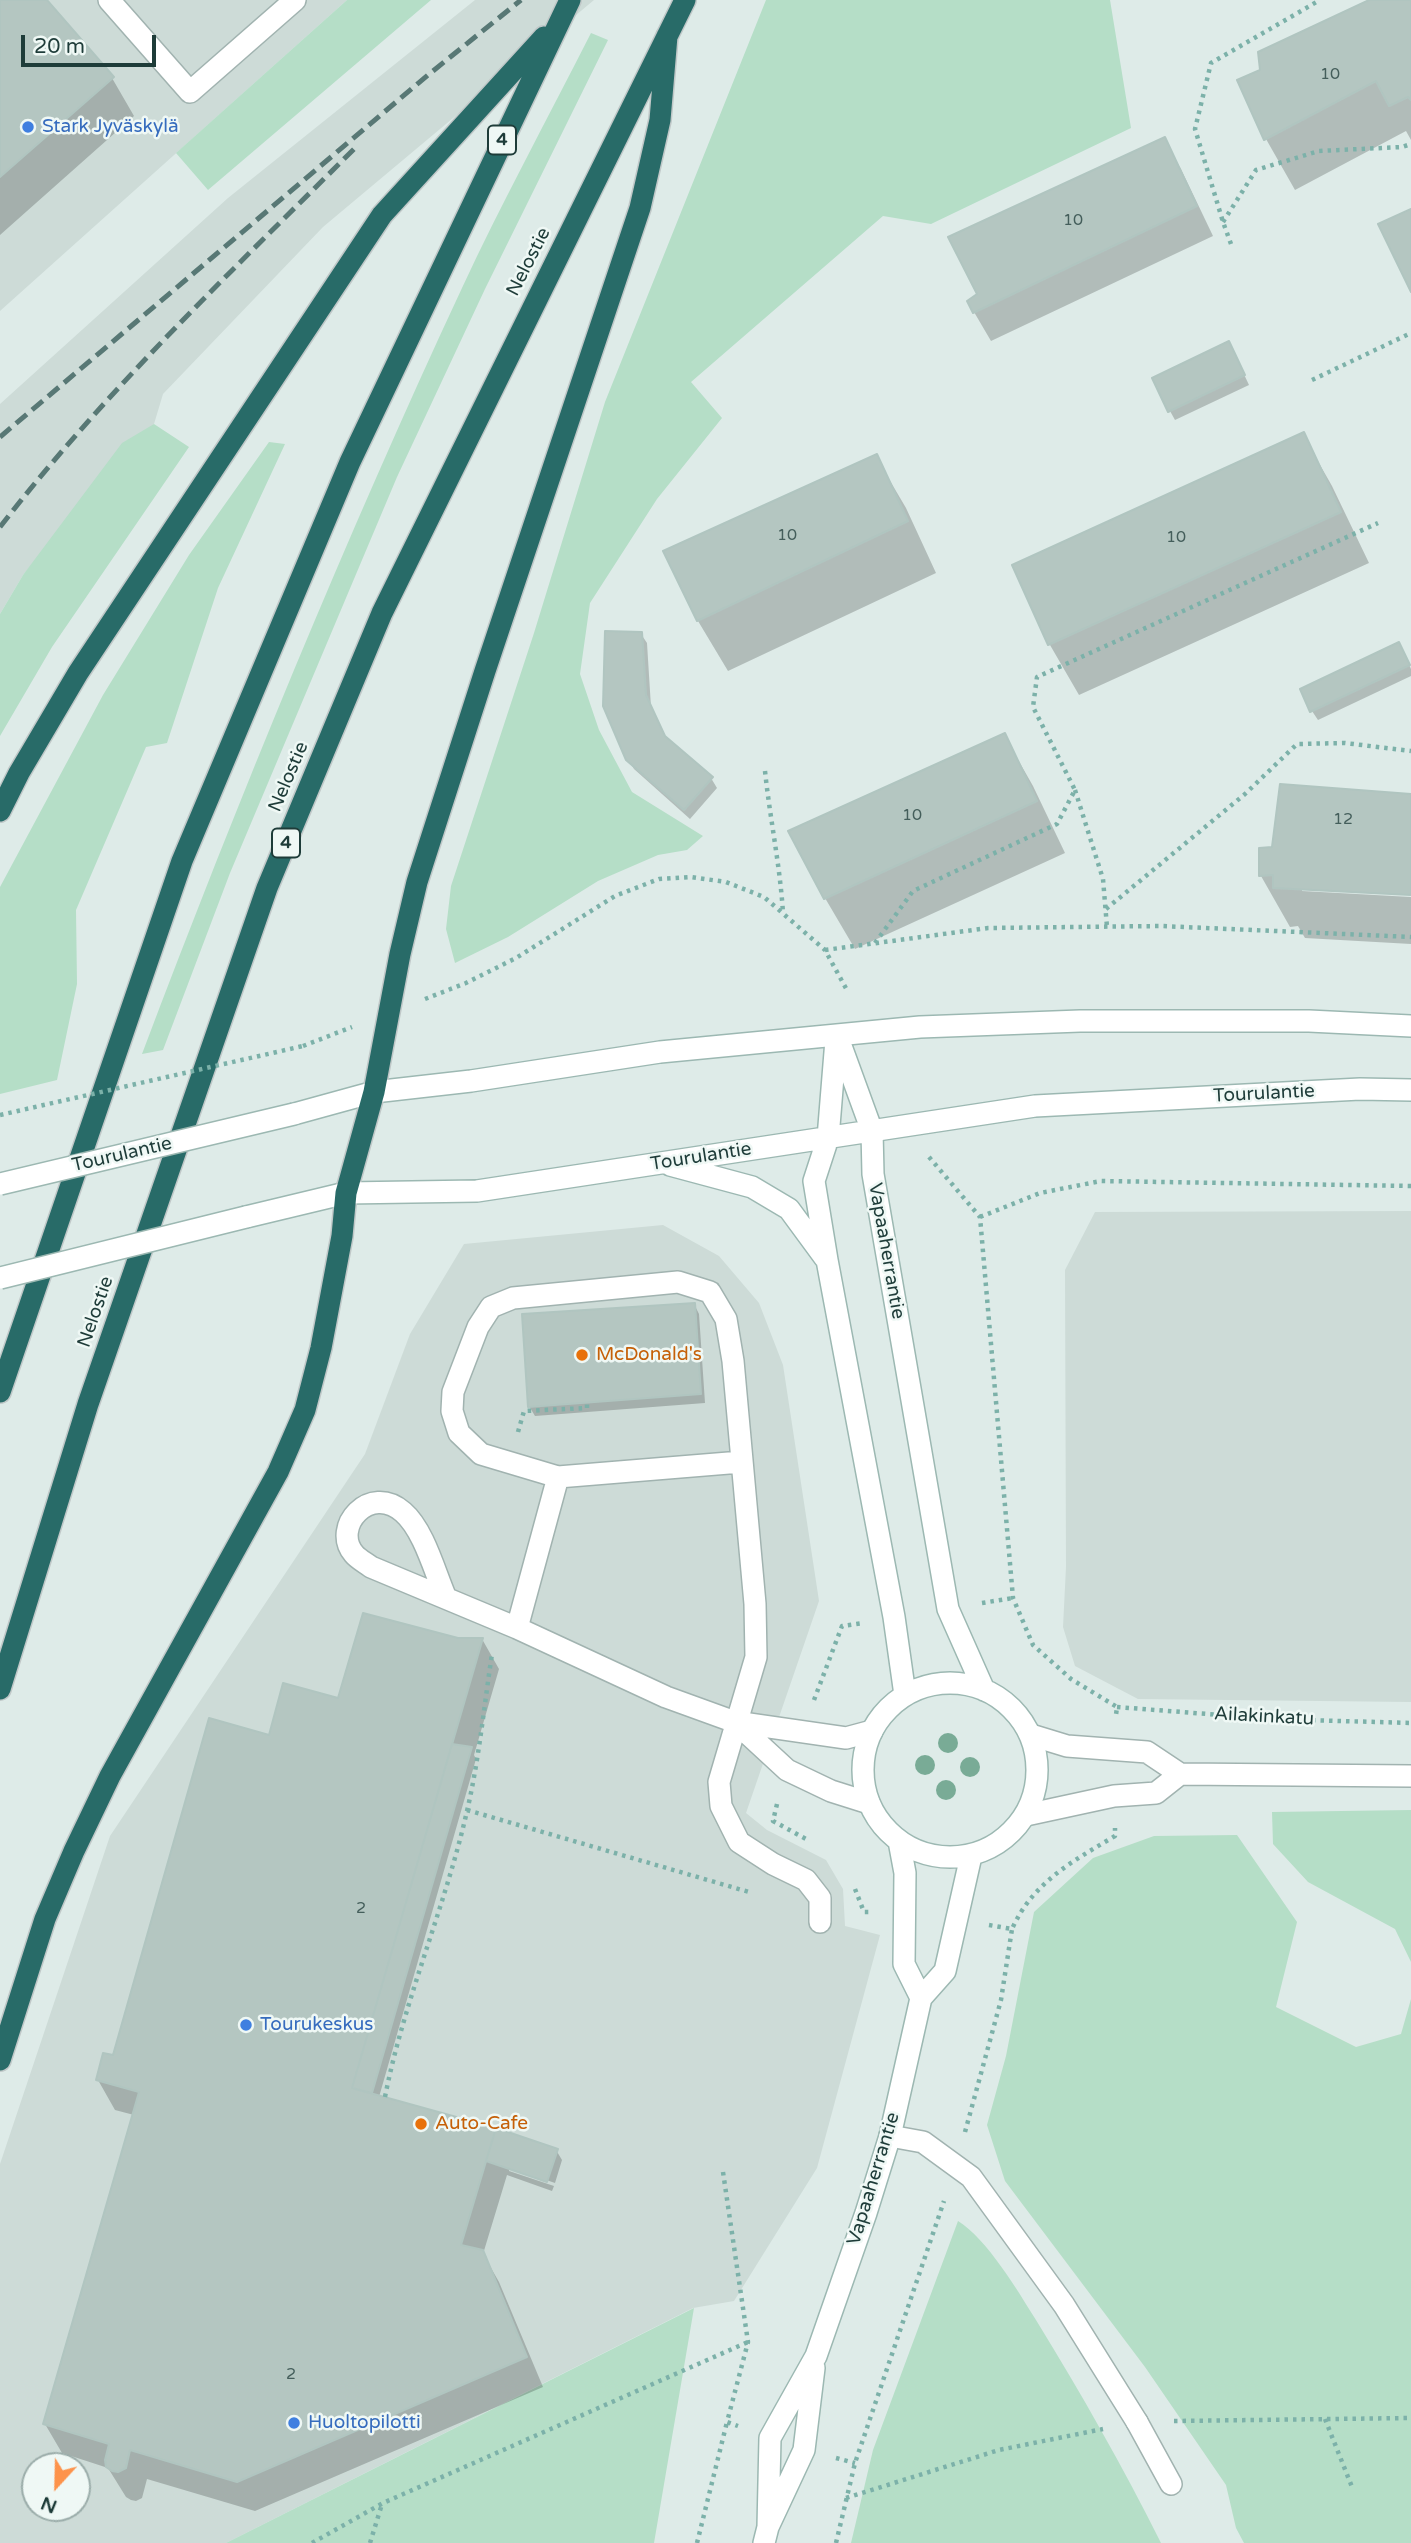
<!DOCTYPE html>
<meta charset="utf-8">
<style>
body{margin:0}
#map{position:relative;width:1411px;height:2543px;overflow:hidden;background:#deebe8;font-family:"Varela Round",sans-serif}
canvas{display:block}
.north{position:absolute;left:21px;top:2452px;width:70px;height:70px;box-sizing:border-box;background:#eff8f5;border:2px solid #9badaa;border-radius:50%;rotate:202deg;font-size:19px;font-weight:700;line-height:28px;text-align:center;color:#1e3c39}
.north::after{content:'';display:block;margin:auto;width:24px;height:32px;background:#fd934b;clip-path:polygon(50% 0,100% 100%,50% 72%,0 100%)}
.scale{position:absolute;left:21px;top:35px;width:135px;height:32px;box-sizing:border-box;border:4px solid #1e3c39;border-top:0;padding-left:9px;font-size:21px;line-height:24px;white-space:nowrap;color:#1e3c39;-webkit-text-stroke:5px #eff8f5;paint-order:stroke}
</style>
<div id="map">
<canvas width="1411" height="2543"></canvas>
<div class="north">N</div>
<div class="scale">20 m</div>
</div>
<script>
const ctx = document.querySelector('canvas').getContext('2d');
ctx.lineJoin = 'round';
function fillPath(path, color) {
  ctx.fillStyle = color;
  ctx.fill(path, 'evenodd');
}
function stroke(path, color, width, dash) {
  ctx.strokeStyle = color;
  ctx.lineWidth = width;
  ctx.lineCap = dash ? 'butt' : 'round';
  ctx.setLineDash(dash || []);
  ctx.stroke(path);
}
function write(font, color, halo, rows, align = 'center') {
  ctx.font = font + ' "Varela Round",sans-serif';
  ctx.lineWidth = 5;
  ctx.setLineDash([]);
  ctx.textBaseline = 'middle';
  ctx.strokeStyle = halo;
  ctx.fillStyle = color;
  for (const [text, x, y, turn = 0] of rows) {
    ctx.save();
    ctx.translate(x, y);
    ctx.rotate((+turn || 0) * Math.PI / 180);
    ctx.textAlign = isNaN(turn) ? turn : align;
    if (halo) ctx.strokeText(text, 0, 0);
    ctx.fillText(text, 0, 0);
    ctx.restore();
  }
}
const built = new Path2D(`
 M0,0H347L0,311Z
 M475,0H594L323,227L163,394L154,424L23,575L0,614V404L228,198Z
 M1411,1211V1702L1138,1699L1075,1666L1063,1627L1066,1567L1065,1270L1095,1212Z
 M663,1225L719,1256L759,1303L783,1365L819,1601L746,1813L767,1830L826,1860L843,1889L845,1926L880,1935L817,2168L734,2301L693,2308L226,2543H0V2164L110,1836L365,1454L410,1334L464,1244ZM35,2466H77V2508H35Z`);
const green = new Path2D(`
 M347,0H431L208,190L176,153Z
 M766,0H1110L1131,128L931,224L883,216L691,382L722,418L657,499L590,603L580,674L599,730L632,792L703,836L687,850L658,855L598,881L508,937L455,963L446,929L451,886L534,633L605,402Z
 M591,33L608,40L485,289L397,477L230,873L163,1050L142,1054C240,795 345,539 462,288C502,202 548,118 591,33Z
 M154,424L189,447L52,647L0,736V614L23,575L122,443Z
 M269,442L285,444L218,588L167,743L146,747L76,910L77,984L57,1080L0,1094V887L103,695L189,555Z
 M1411,1810V1962L1395,1929L1308,1882L1273,1844L1272,1812Z
 M1237,1835L1297,1922L1276,2007L1356,2047L1401,2034L1411,1999V2543H1244L1236,2528L1226,2485L1145,2367L1005,2181L987,2125L1006,2056L1034,1912L1093,1858L1154,1836Z
 M958,2221C987,2239 1018,2291 1036,2320C1081,2393 1123,2467 1161,2543H851L873,2450Z
 M694,2308L654,2543H226Z`);
const shadow = new Path2D(`
 M0,0H44L112,78L134,116L0,235Z
 M1373,0H1411V140L1406,131L1295,190L1266,139L1239,80L1262,71Z
 M1164,140L1181,169L1213,236L991,341L974,312Z
 M1234,353L1249,385L1175,420L1170,411Z
 M1303,435L1332,486L1369,563L1079,695L1050,645L1014,566Z
 M876,457L906,508L936,573L728,671L698,621L666,552Z
 M641,634L647,643L651,707L666,739L711,778L717,788L690,819L634,769L628,759Z
 M1404,654L1411,669V676L1318,720L1312,711Z
 M1004,735L1033,786L1065,853L855,949L825,898Z
 M1411,795V893L1302,887V891L1411,897V944L1305,938L1298,926L1290,927L1261,876L1274,849Z
 M694,1304L699,1314L705,1403L535,1416L529,1406Z
 M482,1639L499,1669L474,1755L476,1759L379,2097L556,2150L562,2160L555,2183L509,2167V2171L554,2186L552,2191L507,2175L483,2254L499,2282L543,2387L255,2511L147,2479L142,2498L136,2501L131,2500L126,2497L108,2468L62,2453L45,2424L134,2115L115,2110L98,2080L114,2058L270,1738L457,1640Z`);
const building = new Path2D(`
 M0,0H47L114,77L0,177Z
 M1369,0H1411V100L1408,97L1389,106L1376,81L1264,140L1237,80L1260,70L1258,52Z
 M1165,137L1197,206L973,313L967,301L977,294L948,237Z
 M1411,209V292L1378,224Z
 M1229,341L1245,375L1168,412L1152,378Z
 M1304,432L1341,512L1048,645L1012,565Z
 M877,454L908,521L697,621L663,551Z
 M605,631L642,632L646,695L665,736L713,777L684,810L626,760L603,706Z
 M1399,642L1410,665L1310,712L1300,689Z
 M1005,733L1037,801L824,899L788,831Z
 M1280,784L1411,794V895L1273,888V875L1259,876V848L1272,847Z
 M695,1303L701,1394L528,1407L522,1314Z
 M363,1613L458,1638H483L352,2088L496,2128L461,2245L483,2250L527,2357L237,2482L130,2450L126,2468L118,2472L112,2471L106,2467L105,2460L109,2444L43,2424L139,2092L96,2080L103,2053L113,2055L209,1718L269,1735L283,1683L338,1698Z
 M452,1744L472,1747L372,2093L352,2088Z
 M496,2128L558,2149L547,2182L486,2161Z`);
const path = new Path2D(`
 M1223,222L1256,170L1319,151L1402,147L1411,144
 M1231,244L1223,222L1195,129L1211,63L1320,0
 M1312,380L1411,333
 M765,771C770,819 780,865 783,913
 M1075,790L1103,879L1107,927
 M1106,909L1245,794L1297,744L1345,743L1411,751
 M875,943L913,891L1057,824L1075,790L1033,707L1037,677L1378,523
 M825,950L988,928L1161,926L1411,937
 M425,999L466,983L516,958L615,896L659,879L691,877L726,882L764,897L825,950L848,992
 M303,1046L352,1027
 M929,1157L980,1217L1013,1598L1033,1645L1071,1679L1117,1707L1116,1715
 M980,1217L1040,1193L1101,1181L1411,1186
 M518,1432L524,1411L587,1408V1402
 M982,1603L1013,1598
 M814,1700L842,1626L863,1623
 M1117,1707L1272,1719L1411,1723
 M777,1804L773,1821L806,1839
 M467,1810L749,1892
 M855,1889L864,1912H873
 M989,1925L1012,1929C1033,1882 1073,1861 1115,1836V1828
 M385,2097C404,2000 445,1908 467,1811C479,1760 484,1706 492,1654
 M965,2132L1001,2000L1012,1929
 M723,2172L748,2342L727,2422L738,2426
 M1325,2419L1352,2487
 M1174,2421L1411,2418
 M836,2458L855,2463
 M846,2498L999,2450L1103,2429
 M312,2543L383,2503L748,2342
 M370,2543L382,2504
 M697,2543L727,2422
 M836,2543L855,2463L944,2201`);
const lane = new Path2D(`
 M109,0L190,92L295,0
 M741,1462L558,1477L481,1454L459,1433L452,1411L453,1392L478,1327L491,1307L513,1298L678,1282L710,1292L726,1319L733,1361L755,1604L756,1657L719,1782L721,1806L739,1842L773,1864L806,1880L820,1898V1922
 M446,1598C435,1573 424,1530 403,1512C370,1483 331,1527 354,1554C358,1559 366,1563 371,1567L517,1628L666,1697L735,1722L846,1738L872,1731
 M517,1628L558,1477
 M735,1722L787,1770L831,1791L869,1803
 M1137,2422L1171,2484`);
const street = new Path2D(`
 M1031,1735L1067,1746L1147,1752L1180,1774L1411,1776
 M1026,1815L1114,1796L1156,1793L1180,1774
 M890,2136L923,2142L971,2177L1064,2305L1137,2422`);
const secondary = new Path2D(`
 M837,1035L872,1131L873,1174L948,1609L984,1690
 M836,1040L828,1138L814,1181L827,1260L894,1617L905,1695
 M294,1114L374,1092L471,1081L660,1052L920,1027L1080,1021H1309L1411,1026
 M670,1165L752,1187L789,1209L825,1258
 M246,1217L346,1193L477,1191L1035,1106L1360,1089L1411,1090
 M863 1770a87 87 0 1 1 174 0a87 87 0 1 1-174 0Z
 M899,1841L905,1873L904,1964L921,1998
 M768,2527L770,2438L816,2356L866,2213L890,2136L921,1998L945,1971L971,1856
 M764,2543L768,2527L804,2450L814,2368`);
const highway = new Path2D(`
 M0,811L19,773L78,673L382,215L544,37
 M0,1392L182,861L350,462L570,0
 M0,1689L88,1404L267,888L382,613L685,0
 M0,2060L45,1919L74,1851L110,1776L278,1472L305,1410L321,1348L342,1236L346,1193L374,1092L400,954L417,882L485,671L640,208L660,120L667,36`);
const rail = new Path2D(`
 M0,437L428,75L521,0
 M0,527C106,390 232,271 354,149`);
const pathBridge = new Path2D(`
 M0,1115L303,1046`);
const secondaryBridge = new Path2D(`
 M0,1184L294,1114
 M0,1278L246,1217`);
const trees = [
 [948,1743],
 [925,1765],
 [970,1767],
 [946,1790]
];
const markers = [
 [28,127,7,"#3f7fe0"],
 [582,1355,7,"#e8710a"],
 [246,2025,7,"#3f7fe0"],
 [421,2124,7,"#e8710a"],
 [294,2423,7,"#3f7fe0"]
];
const numberNames = [
 ["10",1330,75],
 ["10",1073,221],
 ["10",787,536],
 ["10",1176,538],
 ["10",912,816],
 ["12",1343,820],
 ["2",361,1909],
 ["2",291,2375]
];
const shields = [
 [502,140,28],
 [286,843,28]
];
const shieldNames = [
 ["4",502,140],
 ["4",286,843]
];
const shopNames = [
 ["Stark Jyväskylä",42,127],
 ["Tourukeskus",260,2025],
 ["Huoltopilotti",308,2423]
];
const streetNames = [
 ["Nelostie",529,262,-63],
 ["Nelostie",289,777,-67],
 ["Tourulantie",1264,1094,-3],
 ["Tourulantie",122,1155,-13],
 ["Tourulantie",701,1157,-9],
 ["Vapaaherrantie",886,1251,80],
 ["Nelostie",96,1312,-71],
 ["Ailakinkatu",1264,1717,3],
 ["Vapaaherrantie",874,2179,-73]
];
const foodNames = [
 ["McDonald's",596,1355],
 ["Auto-Cafe",435,2124]
];
fillPath(built, '#cddbd7');
fillPath(green, '#b5dec7');
fillPath(shadow, '#0003');
fillPath(building, '#b4c6c1');
stroke(building, '#b0c5c0', 2);
stroke(lane, '#a1b3b0', 24);
stroke(street, '#a1b3b0', 24);
stroke(secondary, '#9cb8b2', 24);
stroke(highway, '#c0c8c8', 24);
stroke(path, '#7cb1a9', 4.5, [3.5, 5]);
stroke(lane, '#fff', 21);
stroke(street, '#fff', 21);
stroke(secondary, '#fff', 21);
stroke(highway, '#286b68', 21);
stroke(rail, '#587875', 5, [14, 7]);
stroke(secondaryBridge, '#9cb8b2', 24, []);
stroke(pathBridge, '#7cb1a9', 4.5, [3.5, 5]);
stroke(secondaryBridge, '#fff', 21);
ctx.fillStyle = '#79ab96';
for (const [x, y] of trees) {
  ctx.beginPath();
  ctx.arc(x, y, 10, 0, 2 * Math.PI);
  ctx.fill();
}
for (const [x, y, r, color] of markers) {
  const dot = new Path2D();
  dot.arc(x, y, r, 0, 2 * Math.PI);
  ctx.fillStyle = color;
  ctx.fill(dot);
  stroke(dot, '#eff8f5', 2.5);
}
write('16px', '#445e5b', null, numberNames);
for (const [x, y, w] of shields) {
  const box = new Path2D();
  box.roundRect(x - w / 2, y - 14.5, w, 29, 5);
  ctx.fillStyle = '#eff8f5';
  ctx.fill(box);
  stroke(box, '#1e3c39', 2);
}
write('bold 18px', '#1e3c39', null, shieldNames);
write('19px', '#366cbe', '#eff8f5', shopNames, 'left');
write('19px', '#1e3c39', '#eff8f5', streetNames);
write('19px', '#c56008', '#eff8f5', foodNames, 'left');
</script>
